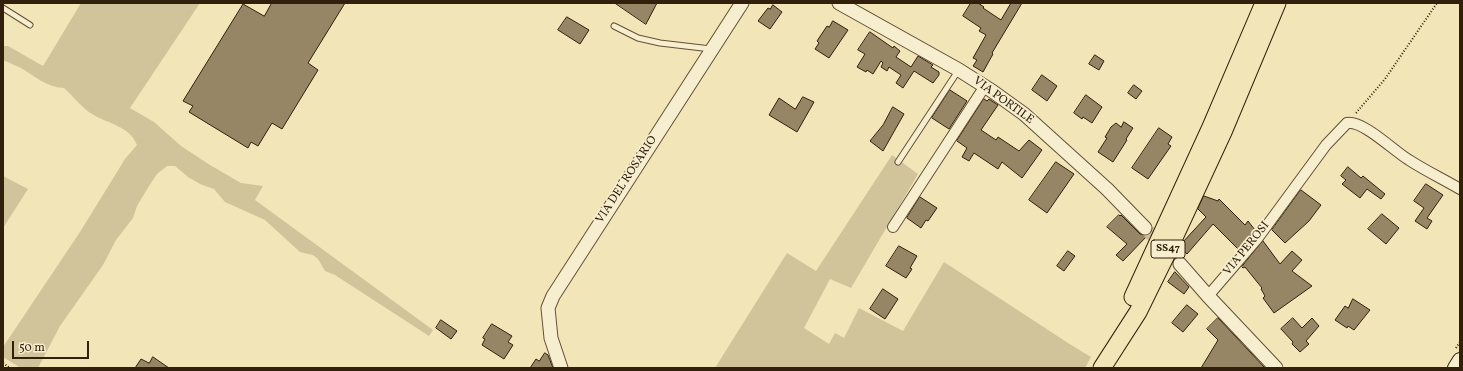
<!DOCTYPE html>
<style>
body{margin:0}
#map{position:relative;width:1463px;height:371px;overflow:hidden;background:#f2e5b7;font-family:Vollkorn,serif}
canvas{display:block}
.frame{position:absolute;inset:0;border:4px solid #32200c;pointer-events:none}
.scale{position:absolute;left:12px;top:341px;width:77px;height:18px;box-sizing:border-box;border:2px solid #32200c;border-top:0;padding-left:5px;font-size:12px;line-height:14px;white-space:nowrap;color:#32200c;-webkit-text-stroke:3px #f7eed0;paint-order:stroke}
</style>
<div id="map">
<canvas width="1463" height="371"></canvas>
<div class="frame"></div>
<div class="scale">50 m</div>
</div>
<script>
const ctx = document.querySelector('canvas').getContext('2d');
ctx.lineJoin = 'round';
function fillPath(path, color) {
  ctx.fillStyle = color;
  ctx.fill(path, 'evenodd');
}
function stroke(path, color, width, dash) {
  ctx.strokeStyle = color;
  ctx.lineWidth = width;
  ctx.lineCap = dash ? 'butt' : 'round';
  ctx.setLineDash(dash || []);
  ctx.stroke(path);
}
function write(font, color, halo, rows, align = 'center') {
  ctx.font = font + ' Vollkorn,serif';
  ctx.lineWidth = 3.5;
  ctx.setLineDash([]);
  ctx.textBaseline = 'middle';
  ctx.strokeStyle = halo;
  ctx.fillStyle = color;
  for (const [text, x, y, turn = 0] of rows) {
    ctx.save();
    ctx.translate(x, y);
    ctx.rotate((+turn || 0) * Math.PI / 180);
    ctx.textAlign = isNaN(turn) ? turn : align;
    if (halo) ctx.strokeText(text, 0, 0);
    ctx.fillText(text, 0, 0);
    ctx.restore();
  }
}
const green = new Path2D(`
 M81,3H200L130,108L154,122L181,146L210,165L241,183L263,186L255,200L433,330L429,336L335,275L325,271L318,259L313,255L300,252L265,220L225,202L214,189L200,184L188,177L175,166H167L157,174L149,186L137,206L133,218L116,240L103,265L60,326L38,368H21L3,357V347L80,232L125,159L137,145C130,126 108,124 92,114C82,108 73,96 64,88C46,87 36,77 21,68C15,65 9,63 3,60V46H8L43,66Z
 M892,155L918,174L851,288L830,279L804,328L829,344L835,333L844,338L859,308L903,331L944,262L1068,343L1091,357L1085,368H715L787,253L816,271Z
 M3,176L28,189L3,228Z`);
const building = new Path2D(`
 M272,3H345L308,63L318,70L282,129L272,123L258,146L251,142L248,148L189,112L193,106L183,101L243,4L264,16Z
 M615,3H657L646,24Z
 M971,3H978L984,7L983,8L1001,20L1011,3H1022L992,53L993,54L983,72L973,66L977,60L973,58L986,35L979,31L981,28L963,16Z
 M773,5L782,12L770,29L758,21L768,8L770,9Z
 M567,17L589,30L580,44L558,30Z
 M833,21L848,30L829,58L815,49L819,43L817,41L827,26L829,27Z
 M870,32L893,48L894,46L900,51L896,57L911,67L918,56L933,65L931,67L939,72V75L933,83L914,71L903,88L896,83L901,75L889,67L887,71L881,67L883,63L881,61L873,74L867,70L866,72L857,67L865,54L858,50Z
 M1095,55L1104,61L1099,70L1089,64Z
 M1042,75L1057,86L1047,101L1032,90Z
 M1134,85L1142,91L1136,99L1128,93Z
 M950,90L967,101L949,129L932,118Z
 M1086,95L1102,107L1092,123L1083,117L1082,119L1074,113Z
 M803,97L814,102L797,132L769,115L779,98L795,109Z
 M984,99L987,101L989,99L998,105L981,130L996,140L998,137L1019,151L1029,140L1042,150L1022,178L1002,162L998,169L974,153L969,161L962,157L967,148L957,141Z
 M893,107L904,114L883,151L870,141L883,125Z
 M1124,122L1133,128L1126,139L1127,140L1113,162L1098,152L1107,138L1105,137L1111,127L1116,123L1121,127Z
 M1159,128L1172,137L1168,144L1171,146L1148,179L1132,168Z
 M1056,162L1074,174L1047,213L1029,200Z
 M1348,167L1361,178L1363,176L1385,194L1381,199L1367,189L1360,198L1342,184L1346,180L1341,176Z
 M1426,184L1443,195L1427,218L1432,221L1427,229L1415,221L1424,208L1414,201Z
 M1301,190L1321,205L1309,221L1285,243L1272,230Z
 M1204,196L1218,201L1219,199L1245,225L1248,221L1255,230L1239,250L1213,224L1187,254L1185,252L1182,256L1176,257L1182,243L1206,217L1198,209Z
 M920,197L937,208L928,221L926,220L921,228L907,218Z
 M1382,214L1399,228L1386,244L1368,229Z
 M1119,215L1120,216L1121,215L1140,234L1147,236L1123,261L1116,255L1127,244L1107,227Z
 M1263,241L1280,264L1292,251L1302,260L1292,271L1312,286L1274,313L1263,298L1265,296L1261,289L1262,288L1245,267L1243,268L1242,267Z
 M899,246L917,256L910,268L912,269L906,278L886,266Z
 M1068,251L1075,256L1064,271L1057,266Z
 M1175,272L1189,287L1184,294L1168,282Z
 M883,289L898,299L885,319L870,309Z
 M1353,299L1370,310L1354,330L1348,326L1347,328L1335,320L1345,306L1348,308Z
 M1187,305L1198,314L1183,332L1172,323Z
 M1218,318L1220,320L1265,368H1201L1218,340L1207,329Z
 M1293,318L1302,328L1312,318L1319,326L1306,341L1309,344L1300,352L1292,344L1293,342L1281,329Z
 M441,320L457,331L451,339L436,328Z
 M492,324L512,336L508,342L513,345L504,359L482,345L485,339L483,338Z
 M545,353L548,355L553,368H530L536,359L539,361Z
 M153,357L169,368H135L141,359L149,363Z`);
const tertiaryTunnel = new Path2D(`
 M1145,228L1180,264`);
const path = new Path2D(`
 M1356,113L1385,79L1437,3
 M1456,348L1460,342
 M3,363L10,368`);
const service = new Path2D(`
 M3,8L30,25
 M614,26L638,38L660,43L711,49
 M898,162L958,71`);
const minor = new Path2D(`
 M893,227L985,86
 M1208,296L1257,239L1326,145L1347,123C1363,120 1395,152 1409,160C1426,171 1443,179 1460,189`);
const tertiary = new Path2D(`
 M839,3L959,70L992,91L1024,114L1107,189L1145,228
 M1180,264L1208,296L1276,368
 M561,368L551,338L548,308L553,296L742,3`);
const secondary = new Path2D(`
 M1455,368L1460,360`);
const trunk = new Path2D(`
 M1133,297L1211,127L1264,3
 M1102,368L1138,312L1165,257L1223,132L1277,3`);
const shields = [
 [1168,249,34]
];
const shieldNames = [
 ["SS47",1168,249]
];
const streetNames = [
 ["VIA PORTILE",1003,101,36],
 ["VIA DEL ROSARIO",627,180,-57],
 ["VIA PEROSI",1247,249,-51]
];
fillPath(green, '#d1c49a');
fillPath(building, '#968665');
stroke(building, '#32200c', 1);
stroke(tertiaryTunnel, '#ccbe95', 13, [13, 6]);
stroke(service, '#625137', 7);
stroke(minor, '#625137', 12);
stroke(tertiary, '#625137', 15);
stroke(secondary, '#32200c', 16);
stroke(trunk, '#32200c', 19);
stroke(path, '#32200c', 2, [1, 2]);
stroke(service, '#f7eed0', 5);
stroke(minor, '#f7eed0', 10);
stroke(tertiary, '#f7eed0', 13);
stroke(secondary, '#f7eed0', 14);
stroke(trunk, '#f2e5b7', 17);
for (const [x, y, w] of shields) {
  const box = new Path2D();
  box.roundRect(x - w / 2, y - 9, w, 18, 3);
  ctx.fillStyle = '#f7eed0';
  ctx.fill(box);
  stroke(box, '#32200c', 1);
}
write('bold 11px', '#32200c', null, shieldNames);
write('12px', '#32200c', '#f7eed0', streetNames);
</script>
